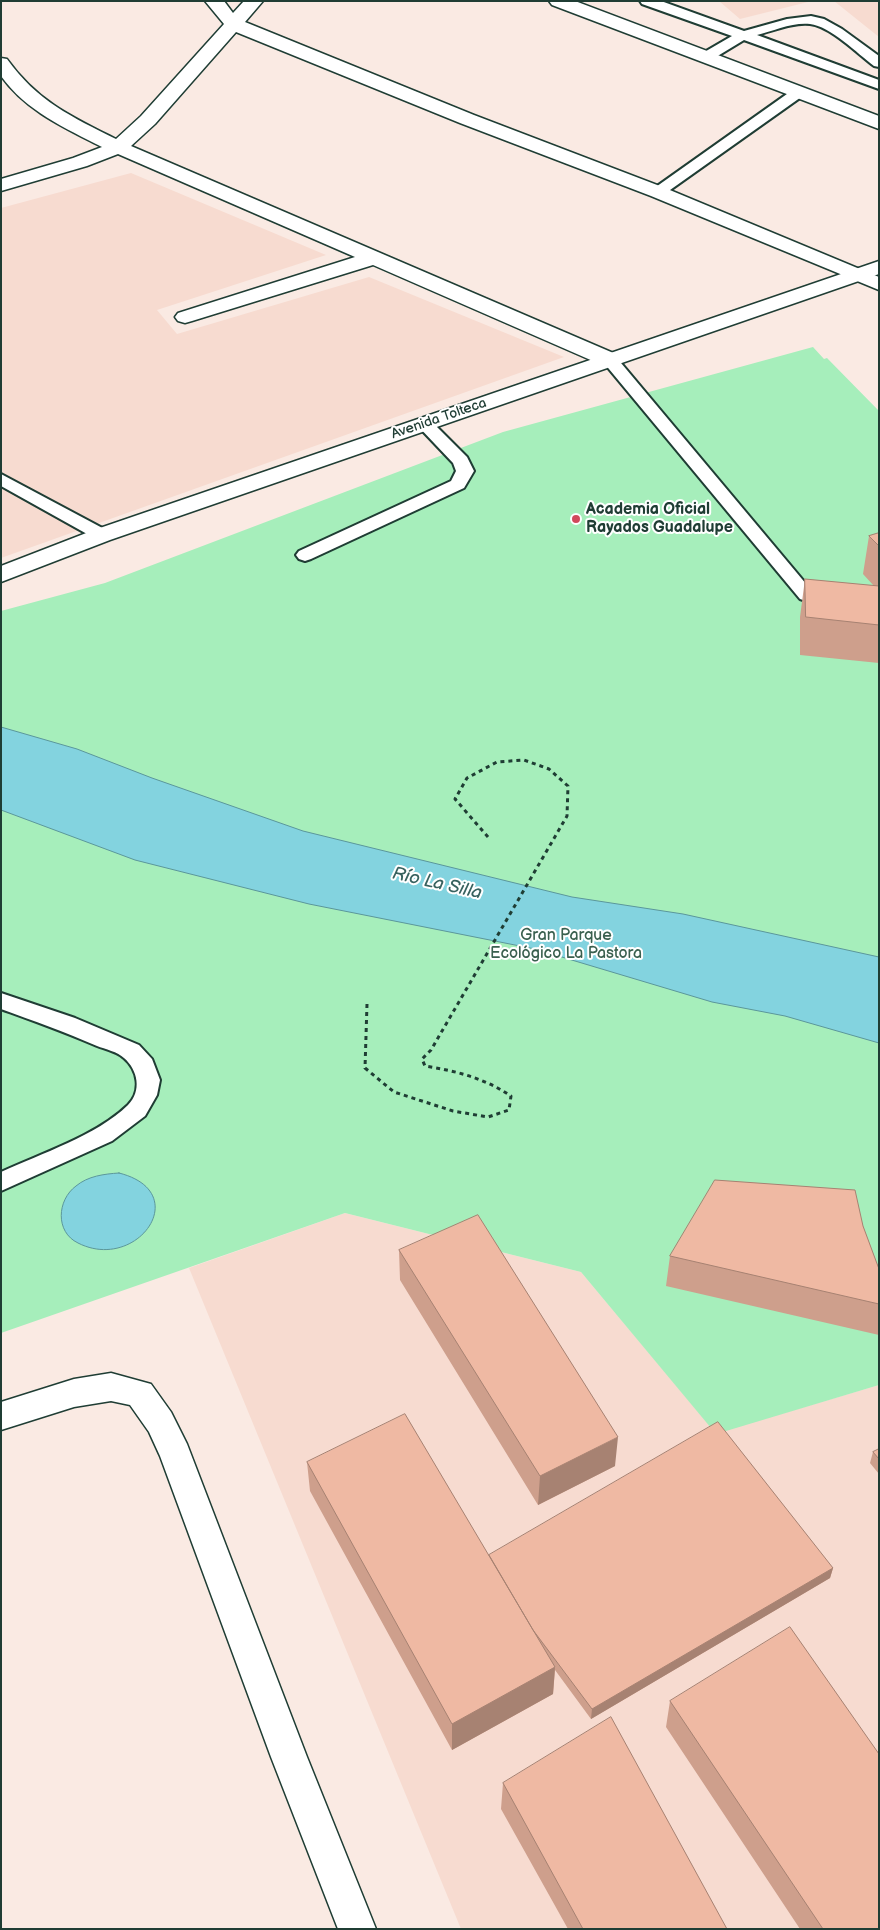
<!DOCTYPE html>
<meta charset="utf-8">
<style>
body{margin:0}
#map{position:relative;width:880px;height:1930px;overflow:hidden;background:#faeae3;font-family:"Balsamiq Sans",sans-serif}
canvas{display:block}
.frame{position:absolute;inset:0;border:2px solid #1f3d34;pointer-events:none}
</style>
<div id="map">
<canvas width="880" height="1930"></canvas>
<div class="frame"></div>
</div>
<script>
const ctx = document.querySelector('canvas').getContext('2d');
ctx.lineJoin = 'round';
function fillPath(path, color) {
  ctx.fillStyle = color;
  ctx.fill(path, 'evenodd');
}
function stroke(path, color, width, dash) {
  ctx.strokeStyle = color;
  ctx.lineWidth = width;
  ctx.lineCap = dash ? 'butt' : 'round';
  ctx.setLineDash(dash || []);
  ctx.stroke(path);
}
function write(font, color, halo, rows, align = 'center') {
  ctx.font = font + ' "Balsamiq Sans",sans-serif';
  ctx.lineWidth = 4;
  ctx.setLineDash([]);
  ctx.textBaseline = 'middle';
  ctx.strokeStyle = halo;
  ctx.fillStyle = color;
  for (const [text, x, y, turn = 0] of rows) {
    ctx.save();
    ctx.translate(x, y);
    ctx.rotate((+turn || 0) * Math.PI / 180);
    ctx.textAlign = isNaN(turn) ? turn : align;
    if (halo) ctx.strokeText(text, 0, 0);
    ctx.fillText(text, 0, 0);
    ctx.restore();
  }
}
const built = new Path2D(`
 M719,1H812L740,19Z
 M834,1H879V37Z
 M131,173L326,255L157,310L177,334L369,277L564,357L1,558V208Z
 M345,1213L581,1272L716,1433L879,1385V1929H461L189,1268Z`);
const green = new Path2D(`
 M813,347L824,359L827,358L879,411V1385L716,1434L581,1272L345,1213L1,1333V611L105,583L503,432Z`);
const water = new Path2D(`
 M1,727L77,749L152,778L303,831L572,897L683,914L879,957V1043L785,1016L712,1002L535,949L309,904L135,860L1,810Z
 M119,1173C195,1192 137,1273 78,1243C55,1232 57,1200 76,1186C88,1176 104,1174 119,1173Z`);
const path = new Path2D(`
 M367,1004L365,1068L394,1092L453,1111L488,1117L509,1110L511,1096C484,1078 456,1071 425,1066L422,1059L431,1050L567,816L568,786L549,769L524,760L497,762L467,778L455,799L488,837`);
const service = new Path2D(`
 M640,1H661L744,31L787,19L811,16L824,19L842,29L879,56V67L874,66C858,54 830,26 810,24C793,22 773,31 757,35L879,80V89L744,40L711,60H701L699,57L701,54L732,36L642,4Z
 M799,88L804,89L806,92L804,95L663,195H653L650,192L653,189L794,89Z
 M610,355L616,357L812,591L815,595L812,599L806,601L800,599L604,363L602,360L604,357Z
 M424,419L430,420L467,457L474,471L464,488L311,559L305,561L299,559L296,555L299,551L451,481L456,471L453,463L416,424L418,420Z
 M1,474L108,531L111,535L108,539L102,541L96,539L1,486Z
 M1,993L75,1018L139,1045L152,1059L160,1080L157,1095L145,1116L112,1141L1,1191V1172C42,1153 96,1136 128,1105C142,1091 138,1070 124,1058C118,1052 105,1049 97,1046C65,1032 34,1021 1,1009Z`);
const minor = new Path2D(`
 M205,1H224L233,13L244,1H263L245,22L474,115L665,188L879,277V290L651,196L460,123L236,32L155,124L131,146L618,355L621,360L618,365L610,366L602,365L373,265L192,321L185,323L178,321L175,317L178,313L355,257L118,154L87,166L1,191V179L73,158L102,147C65,128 26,111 1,76V58L7,59C37,101 72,117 116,139L141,116L224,24Z
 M549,1H575L879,116V129L552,5Z
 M111,1373L151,1384L171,1412L187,1444L307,1757L376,1929H338L271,1757L160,1456L149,1432L130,1405L111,1401L74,1407L1,1430V1402L74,1379Z`);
const tertiary = new Path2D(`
 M879,261V274L110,540L1,582V566L94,530Z`);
const wall = new Path2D(`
 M879,533V663L800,655V617L805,579L874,586L863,574L869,536Z
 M863,1226L879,1269V1335L666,1286L670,1256Z
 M399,1250L615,1466L538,1505L400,1280Z
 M879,1449V1474L870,1463L873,1452Z
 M307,1462L489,1555L833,1568L830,1578L591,1719L555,1670L553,1694L452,1750L310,1491Z
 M670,1701L879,1929H800L666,1727Z
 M503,1783L727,1929H568L501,1809Z`);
const shadedWall = new Path2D(`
 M618,1437L615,1466L538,1505L540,1476Z
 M833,1568L830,1578L591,1719L592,1709Z
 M555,1667L553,1694L452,1750V1724Z`);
const building = new Path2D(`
 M879,533V546L869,536Z
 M805,579L879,586V625L806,617Z
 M715,1180L855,1190L863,1226L879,1269V1304L670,1256Z
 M478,1215L618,1437L540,1476L399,1250Z
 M405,1414L555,1667L452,1724L307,1462Z
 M718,1422L833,1568L592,1709L533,1630L489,1555Z
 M879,1449V1459L873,1452Z
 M790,1627L879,1754V1929H823L670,1701Z
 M611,1717L727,1929H583L503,1783Z`);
const markers = [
 [576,519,5,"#d1495b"]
];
const farStreetnames = [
 ["Avenida Tolteca",439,419,-19]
];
const poiNames = [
 ["Academia Oficial",586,510],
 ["Rayados Guadalupe",586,528]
];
const parkNames = [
 ["Gran Parque",566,936],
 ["Ecológico La Pastora",566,954]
];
const waterNames = [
 ["Río La Silla",437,884,13]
];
fillPath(built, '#f7dbd0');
fillPath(green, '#a6eebb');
fillPath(water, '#83d3df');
stroke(water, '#5b979b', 1);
stroke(service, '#1f3d34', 4);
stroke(minor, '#1f3d34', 3);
stroke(tertiary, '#1f3d34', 3);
stroke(path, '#1f3d34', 3, [4, 4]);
fillPath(service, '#fff');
fillPath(minor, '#fff');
fillPath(tertiary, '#fff');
fillPath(wall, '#ce9f8c');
fillPath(shadedWall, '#a78272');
fillPath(building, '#efb9a3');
stroke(building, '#a78272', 1);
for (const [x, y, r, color] of markers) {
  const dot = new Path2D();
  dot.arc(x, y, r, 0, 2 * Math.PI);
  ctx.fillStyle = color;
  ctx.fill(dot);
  stroke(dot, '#fff', 2);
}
write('14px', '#1f3d34', '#fff', farStreetnames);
write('bold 16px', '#1f3d34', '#fff', poiNames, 'left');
write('16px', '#3a604f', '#fff', parkNames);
write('italic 18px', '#38625f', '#fff', waterNames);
</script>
